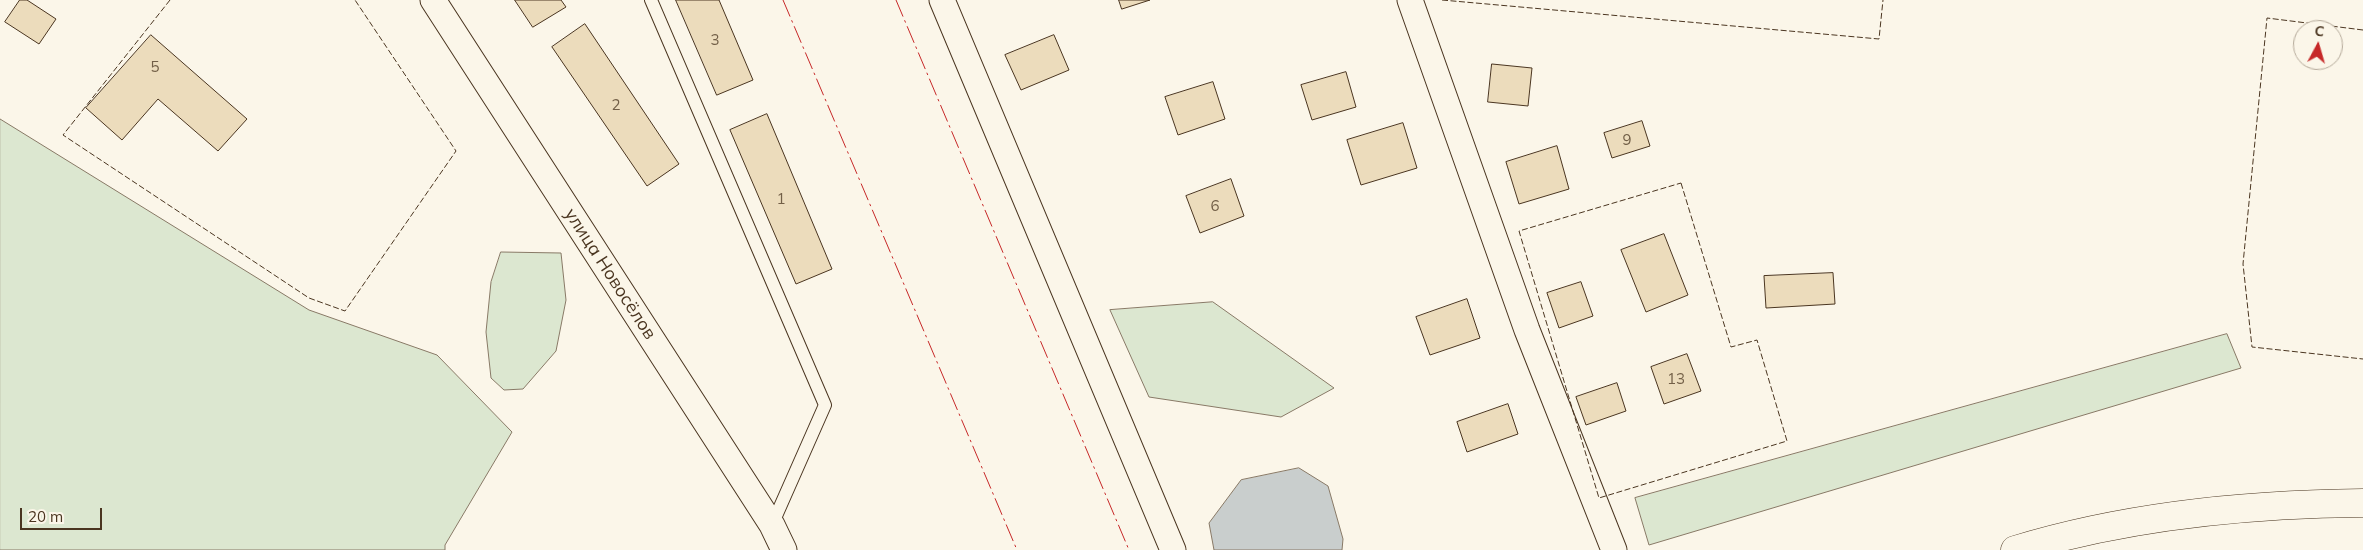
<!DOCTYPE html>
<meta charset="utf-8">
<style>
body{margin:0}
#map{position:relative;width:2363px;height:550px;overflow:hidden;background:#fbf6e9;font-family:Mulish,sans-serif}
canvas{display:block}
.north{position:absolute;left:2293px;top:20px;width:50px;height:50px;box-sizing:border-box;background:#fbf6e9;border:1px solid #b4a999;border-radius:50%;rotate:6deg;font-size:14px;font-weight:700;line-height:20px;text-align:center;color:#4a3520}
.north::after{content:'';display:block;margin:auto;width:18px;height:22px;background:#c62828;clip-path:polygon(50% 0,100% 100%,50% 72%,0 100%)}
.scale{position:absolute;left:20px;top:508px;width:82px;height:22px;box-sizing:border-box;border:2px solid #4a3520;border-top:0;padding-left:6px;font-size:15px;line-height:18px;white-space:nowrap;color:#4a3520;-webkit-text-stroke:4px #fbf6e9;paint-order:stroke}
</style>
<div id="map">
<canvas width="2363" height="550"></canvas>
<div class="north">С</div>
<div class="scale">20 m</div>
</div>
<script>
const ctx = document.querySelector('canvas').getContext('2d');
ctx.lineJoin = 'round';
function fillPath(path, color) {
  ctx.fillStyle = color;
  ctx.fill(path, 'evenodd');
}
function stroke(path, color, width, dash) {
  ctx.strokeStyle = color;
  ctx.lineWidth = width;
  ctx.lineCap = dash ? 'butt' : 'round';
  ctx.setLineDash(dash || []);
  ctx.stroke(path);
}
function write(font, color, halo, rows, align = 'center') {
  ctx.font = font + ' Mulish,sans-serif';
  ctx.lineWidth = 4;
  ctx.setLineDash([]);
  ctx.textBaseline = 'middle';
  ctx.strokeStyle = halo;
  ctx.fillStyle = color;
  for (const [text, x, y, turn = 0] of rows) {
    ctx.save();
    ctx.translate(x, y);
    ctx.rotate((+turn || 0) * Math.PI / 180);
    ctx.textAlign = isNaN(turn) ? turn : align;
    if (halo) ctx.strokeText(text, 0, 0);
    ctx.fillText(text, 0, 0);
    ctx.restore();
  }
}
const green = new Path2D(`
 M0,119L309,310L437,355L512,432L445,545V550H0Z
 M501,252L561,253L566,300L556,351L523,389L504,390L491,378L486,332L491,282Z
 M1213,302L1334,388L1281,417L1149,397L1110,310Z
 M2227,334L2241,368L1649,545L1635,498Z`);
const water = new Path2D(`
 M1299,468L1328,486L1343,539L1342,550H1214L1209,523L1241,480Z`);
const building = new Path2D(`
 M20,0H27L56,19L39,44L5,22Z
 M515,0H561L566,7L533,27Z
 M676,0H719L753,80L717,95Z
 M1119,0H1150L1122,9Z
 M585,24L679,164L647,186L552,47Z
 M151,35L247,119L218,151L158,99L122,140L86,108Z
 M1054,35L1069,70L1021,90L1005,55Z
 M1492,64L1532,68L1528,106L1488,102Z
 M1346,72L1356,107L1312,120L1301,85Z
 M1213,82L1225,119L1178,135L1165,97Z
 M767,114L832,269L796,284L730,130Z
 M1642,121L1650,146L1612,158L1604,133Z
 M1403,123L1417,168L1361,185L1347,140Z
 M1557,146L1569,189L1519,204L1506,162Z
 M1231,179L1244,216L1200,233L1186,196Z
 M1664,234L1688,295L1646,312L1621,250Z
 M1833,273L1835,304L1766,308L1764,276Z
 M1581,282L1593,316L1559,328L1547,293Z
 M1467,299L1480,338L1430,355L1416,317Z
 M1687,354L1701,391L1664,404L1651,367Z
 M1617,383L1626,411L1586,425L1576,397Z
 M1508,404L1518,434L1467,452L1457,422Z`);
const service = new Path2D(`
 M651,0L825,405L772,525`);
const minor = new Path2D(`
 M433,0L772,525L784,550
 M942,0L1173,550
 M1410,0L1527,330L1614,550`);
const tertiary = new Path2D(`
 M2015,550C2126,516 2247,504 2363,503`);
const fence = new Path2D(`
 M170,0L63,135L309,298L345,311L456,151L355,0
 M1442,0L1879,39L1883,0
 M2363,30L2267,18L2243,264L2252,347L2363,359
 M1681,183L1731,347L1757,340L1787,441L1599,498L1519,231Z`);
const power = new Path2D(`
 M783,0L1017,550
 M896,0L1129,550`);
const numberNames = [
 ["3",715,40],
 ["5",155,67],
 ["2",616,105],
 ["9",1627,140],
 ["1",781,199],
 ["6",1215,206],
 ["13",1676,379]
];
const streetNames = [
 ["улица Новосёлов",610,274,57]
];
fillPath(green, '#dce7d0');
stroke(green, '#887966', 1);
fillPath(water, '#c9cecd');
stroke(water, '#887966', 1);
fillPath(building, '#ecdcbc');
stroke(building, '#4a3520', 1);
stroke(service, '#4a3520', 14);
stroke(minor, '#4a3520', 27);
stroke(tertiary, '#4a3520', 29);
stroke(service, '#fbf6e9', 12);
stroke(minor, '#fbf6e9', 25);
stroke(tertiary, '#fbf6e9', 28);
stroke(fence, '#4a3520', 1, [6, 2.5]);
stroke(power, '#c62828', 1, [18, 4, 2.5, 4]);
write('15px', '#725f47', null, numberNames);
write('18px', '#4a3520', '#fbf6e9', streetNames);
</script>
